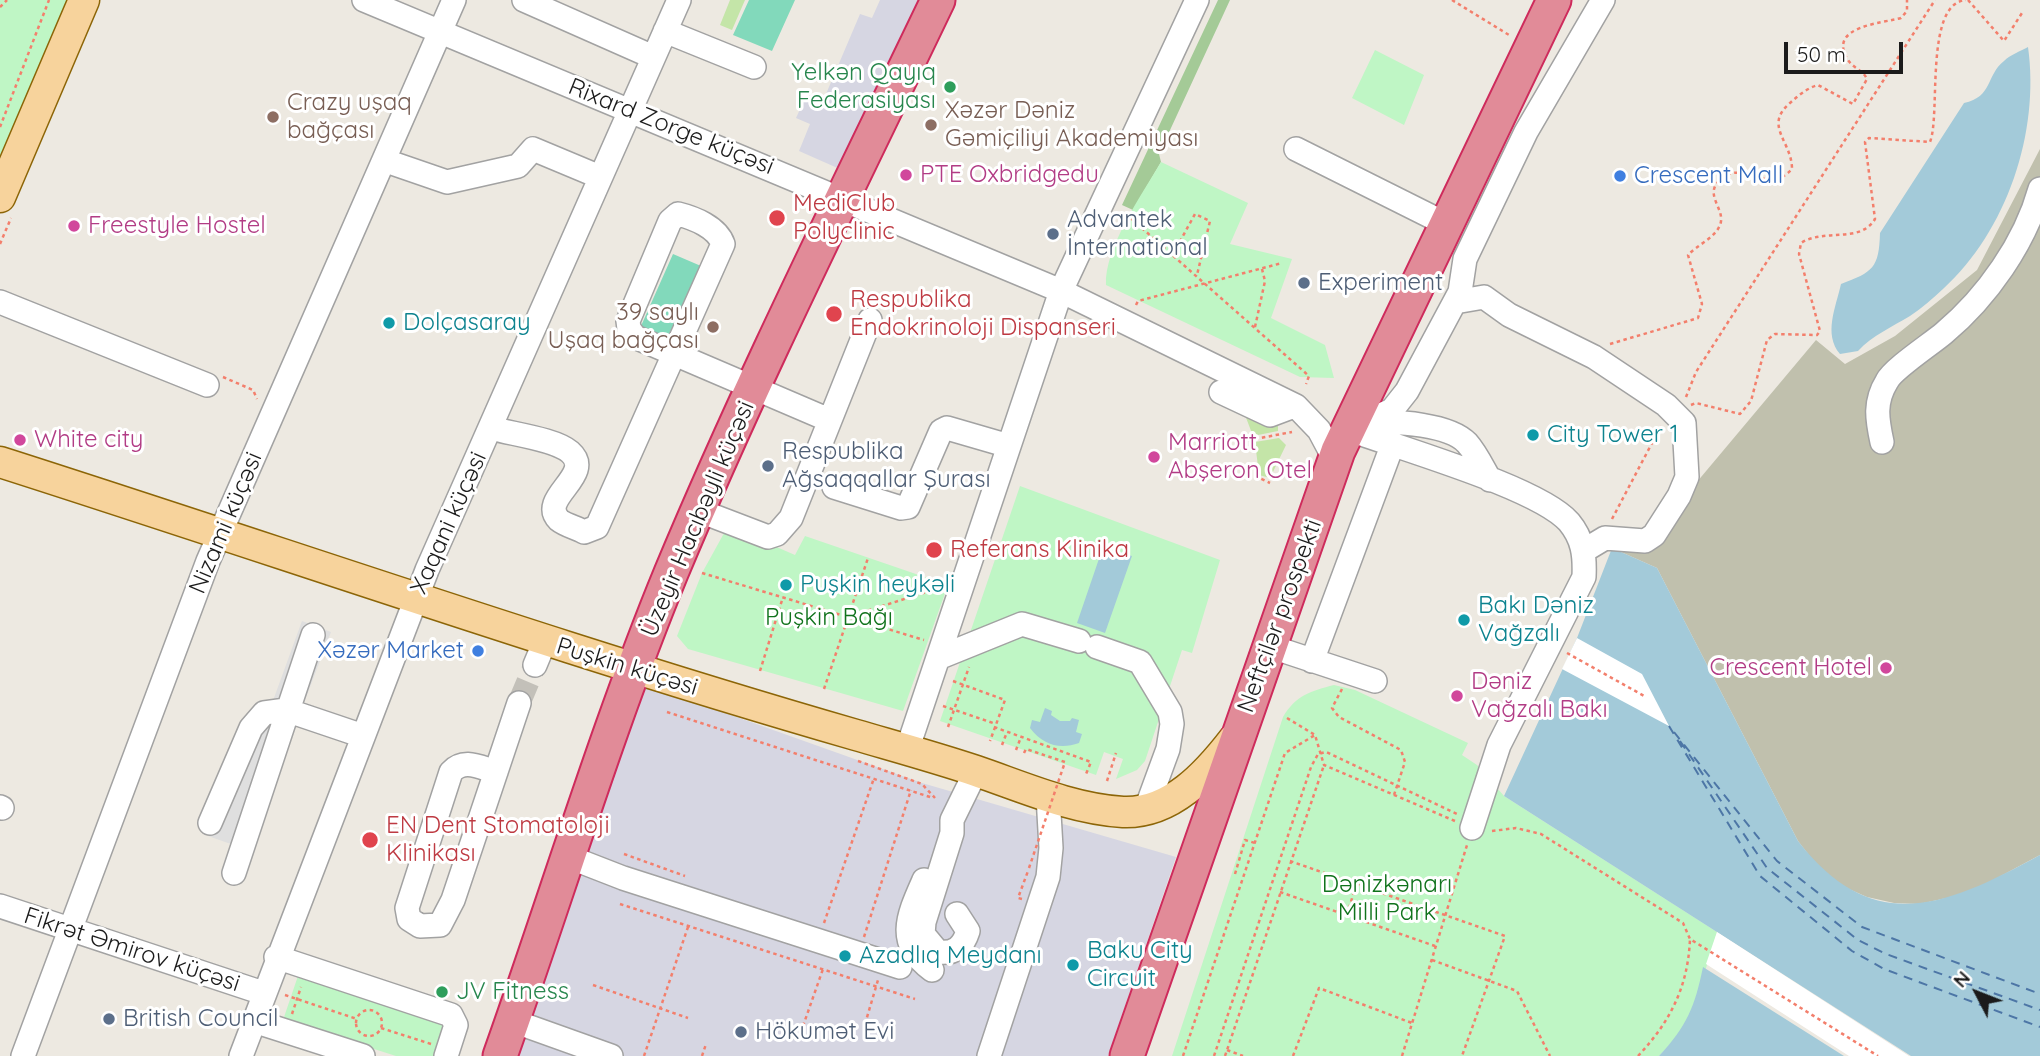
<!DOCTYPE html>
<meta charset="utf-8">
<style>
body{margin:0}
#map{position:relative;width:2040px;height:1056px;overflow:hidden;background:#ede9e1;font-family:Quicksand,sans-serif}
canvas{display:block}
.north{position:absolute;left:1942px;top:958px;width:70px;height:70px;-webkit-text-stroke:5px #fff;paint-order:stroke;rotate:312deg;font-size:19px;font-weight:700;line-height:28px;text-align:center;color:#1b1b1b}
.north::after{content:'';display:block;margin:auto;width:24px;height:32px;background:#1b1b1b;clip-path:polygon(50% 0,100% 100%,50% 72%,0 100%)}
.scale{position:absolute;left:1784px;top:42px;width:119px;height:32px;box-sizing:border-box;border:4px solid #1b1b1b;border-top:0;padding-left:9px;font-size:21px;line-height:24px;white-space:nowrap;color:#1b1b1b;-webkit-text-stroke:5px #fff;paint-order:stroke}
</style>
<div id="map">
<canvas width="2040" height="1056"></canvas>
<div class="north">N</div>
<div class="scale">50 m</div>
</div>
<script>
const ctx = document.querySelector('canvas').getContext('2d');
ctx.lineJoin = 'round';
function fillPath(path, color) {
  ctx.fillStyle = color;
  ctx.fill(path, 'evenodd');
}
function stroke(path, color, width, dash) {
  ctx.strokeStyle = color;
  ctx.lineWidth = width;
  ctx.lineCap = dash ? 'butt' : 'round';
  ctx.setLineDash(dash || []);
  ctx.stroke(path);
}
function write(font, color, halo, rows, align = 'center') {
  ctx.font = font + ' Quicksand,sans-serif';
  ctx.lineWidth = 6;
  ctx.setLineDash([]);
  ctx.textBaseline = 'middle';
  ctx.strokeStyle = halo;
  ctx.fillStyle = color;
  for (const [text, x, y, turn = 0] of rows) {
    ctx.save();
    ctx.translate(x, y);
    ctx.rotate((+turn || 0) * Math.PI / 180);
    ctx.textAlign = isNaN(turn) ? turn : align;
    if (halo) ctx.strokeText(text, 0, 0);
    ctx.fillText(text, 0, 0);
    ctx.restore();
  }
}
const construction = new Path2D(`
 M2040,149V855L1984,885L1956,896L1919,904L1894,903L1867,897L1842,886L1819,868L1798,841L1657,568L1612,548L1615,537L1665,520L1816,340L1845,364L1895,336L1977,270Z`);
const grass = new Path2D(`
 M730,0H745L732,30L720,25Z
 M1247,412L1278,426V431L1253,436L1245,415Z
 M1279,438L1286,445L1270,478L1259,475L1255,442Z`);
const forest = new Path2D(`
 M1218,0H1230L1159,154L1161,162L1133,210L1122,205Z`);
const park = new Path2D(`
 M0,0H69L0,162Z
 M1375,50L1424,75L1404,125L1352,98Z
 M1161,162L1248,203L1230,244L1292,259L1271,318L1325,345L1334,378L1300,377L1106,285C1104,249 1142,194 1161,162Z
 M1020,486L1220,560L1192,653L1182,650L1145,761L1137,770L1116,779L1123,759L1104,752L1096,775L940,721Z
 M728,526L795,555L805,536L948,585L903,711L688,649L677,636L702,573Z
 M1334,685L1355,690L1468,743L1462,755L1477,765L1504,796L1717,932L1696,1001L1682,1032L1659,1056H1172L1283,717C1296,695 1311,691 1334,685Z
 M299,973L449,1024L438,1056H396L283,1020Z`);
const pitch = new Path2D(`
 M749,0H795L772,51L733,35Z
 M673,254L708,269L677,342L641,326Z`);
const parking = new Path2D(`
 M302,621L331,632L248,850L208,836L257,706L270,709Z`);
const plaza = new Path2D(`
 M880,0H920L842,170L799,151L810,124L796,118L807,94L823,101L860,14L872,18Z
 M644,684L922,783L1176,857L1108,1056H514Z`);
const water = new Path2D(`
 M2028,47C2040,132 2007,231 1943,289C1933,298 1922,308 1910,316C1892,327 1873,335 1858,351L1840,354C1823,334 1836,307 1841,284C1873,272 1879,268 1880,233L1964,103C1993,97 1986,75 2004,61C2010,55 2021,51 2028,47Z
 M1103,547L1132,556L1105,633L1077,623Z
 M1612,548L1657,568L1798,841C1874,939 1948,905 2040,855V1056H1911L1504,796L1577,638Z
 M1045,708L1052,711L1051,715L1060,721H1070L1072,718L1079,720L1076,732L1082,734L1079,743C1060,750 1043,745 1030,728L1032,720L1040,722Z
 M1703,967L1844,1056H1659C1687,1026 1695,1006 1703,967Z`);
const pier = new Path2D(`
 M1577,638L1642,674L1669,726L1562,669Z
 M1717,932L1909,1056H1849L1706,964Z`);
const ferry = new Path2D(`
 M1669,726L1760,876L1852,951L1884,969L2040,1027
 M1674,732L1777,861L1862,927L2040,994
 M1680,741L1767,868L1858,940L1886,954L2040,1010`);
const minorTunnel = new Path2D(`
 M519,703L535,665`);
const path = new Path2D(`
 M1452,0L1509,35
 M1968,0L2004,41L2022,13
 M0,7L7,0
 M0,127L49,0
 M1126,214L1309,376L1306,384
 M0,244L11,218
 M1173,254L1195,214L1210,221L1197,275
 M1136,305L1138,301L1282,263
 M1255,327L1265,281L1262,269
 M1610,344L1698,318L1702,304L1688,255C1697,245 1715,238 1720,225C1727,208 1699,193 1725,176C1745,163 1769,195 1792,169C1792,141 1763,126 1790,103C1798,96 1807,88 1818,85L1853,104L1867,79C1863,70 1853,68 1848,60C1826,26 1884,23 1901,18L1907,11V0
 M223,377L253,390L257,399
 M1686,397L1696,372L1935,0
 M1691,405L1696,403L1740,414L1751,401L1767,340L1775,334L1817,335L1820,331L1799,254L1801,243C1824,228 1860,244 1875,219L1865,142L1869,138L1930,142C1941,115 1924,3 1966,0
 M1255,439L1292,432
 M1255,476L1270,483
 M1612,519L1661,426
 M702,573L924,640
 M848,617L942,587
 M1567,653L1646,697
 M760,671L783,597
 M953,681L1005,700L990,741
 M824,689L868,558
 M1342,689L1332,708L1339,717L1401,750L1405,762L1394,795
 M943,706L996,724
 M667,712L933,798
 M1287,718L1315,735L1324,765L1455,821
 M948,727L969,667
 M994,727L1091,762L1086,774
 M1002,745L1007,732
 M1016,750L1021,737
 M1024,753L1026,749L1065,762
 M858,761L922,784L935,798
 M1107,781L1116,753
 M1492,831L1516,828L1541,834L1683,923L1690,939L1878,1056
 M624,854L685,876
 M1290,861L1505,936L1462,1056
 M1235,874L1245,840L1255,843
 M1280,892L1435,946
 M1022,899L1018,898L1028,871
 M620,904L915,999
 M1347,915L1356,885
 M824,923L874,778
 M864,937L911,790
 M1432,960L1517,991L1550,1056
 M593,985L688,1018
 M285,995L357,1019
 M356 1023a13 13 0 1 1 26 0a13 13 0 1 1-26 0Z
 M292,1014L301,987
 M865,1024L878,980
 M803,1026L823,969
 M381,1028L431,1044
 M1227,1050L1243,1056
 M644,1056L688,927
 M702,1056L706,1044
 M1183,1056L1285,753L1315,735
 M1214,1056L1311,767L1318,754L1326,752L1457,814
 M1225,1056L1324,765
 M1293,1056L1319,988L1412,1023
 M1402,1056L1467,845
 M1638,1056C1670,1022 1688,987 1690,939`);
const minor = new Path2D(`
 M364,0L1061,291L1296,406L1319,430L1335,460
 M524,0L653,57
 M665,31L754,67
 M1296,149L1446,224
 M386,161L447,182L518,166L533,149L600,177
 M0,302L207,385
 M1455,302L1484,297L1509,315L1594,357L1666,405L1684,423L1687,477L1679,496L1654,535L1645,541L1605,538L1585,550
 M1221,392L1270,415L1294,406
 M1372,424C1396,420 1450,425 1467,443C1476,453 1483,468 1490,480
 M491,428C511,434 555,439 570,452C596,475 537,498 559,520C565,525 577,528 584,532L597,527L723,244C717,227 694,218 678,214L670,221L628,321L629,329L635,337L829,420
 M1348,429C1398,448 1538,487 1569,522C1583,539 1585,555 1584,577L1499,745L1472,828
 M1348,429L1392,410L1407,391L1460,292L1465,259L1526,132L1603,0
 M1882,442C1877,419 1874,402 1887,381C1893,369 1931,344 1944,333C1987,297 2025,243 2040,189
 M834,487L901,508L908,507L941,431L947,428L1009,446
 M700,511L768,537L777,534L791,518L870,320
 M1269,646L1375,681
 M1097,647L1140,662L1170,712L1172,724L1168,749L1146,809
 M938,658L1022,624L1079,641
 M1312,661L1392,446
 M535,665L545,641
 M907,750L1061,291L1197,0
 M496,772C479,767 464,758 451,772L407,908L409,919L420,926L440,925L453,900L519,703
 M0,807L2,808
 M210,823L251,728L264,713L286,710L363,736
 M569,857L623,878L900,967
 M234,873L313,635
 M924,880C908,916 895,943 932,970
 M0,906L263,993
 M957,914L968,931C963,947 955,954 938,952L923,934L924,922L952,833V820L976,771
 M276,957L451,1015L456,1025L446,1056
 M254,1021L363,1056
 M513,1021L611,1056
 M23,1056L208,561L454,0
 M241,1056L427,570L679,0
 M989,1056L1048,877L1051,848L1048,796`);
const major = new Path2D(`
 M0,197L84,0
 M0,462C285,553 568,652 856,735C897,747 937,758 976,771C1023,787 1072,809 1123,812C1171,814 1207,774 1234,739`);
const highway = new Path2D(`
 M500,1056C557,896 606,731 671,573C752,379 847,190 938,0
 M1127,1056L1338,451L1554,0`);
const pathBridge = new Path2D(`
 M1029,868L1065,762`);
const markers = [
 [950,87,7,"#2e9e5b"],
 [273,117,7,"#8d6e63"],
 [931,125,7,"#8d6e63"],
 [906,175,7,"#d1479c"],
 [1620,176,7,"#3f7fe0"],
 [777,218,9,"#e0444e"],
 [74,226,7,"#d1479c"],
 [1053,234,7,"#5c6f8a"],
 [1304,283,7,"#5c6f8a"],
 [834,314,9,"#e0444e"],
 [389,323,7,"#0f9aa8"],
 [713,327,7,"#8d6e63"],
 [1533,435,7,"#0f9aa8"],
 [20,440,7,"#d1479c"],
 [1154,457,7,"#d1479c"],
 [768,466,7,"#5c6f8a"],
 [934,550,9,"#e0444e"],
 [786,585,7,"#0f9aa8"],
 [1464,620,7,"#0f9aa8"],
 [478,651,7,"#3f7fe0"],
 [1886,668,7,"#d1479c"],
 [1457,696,7,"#d1479c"],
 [370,840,9,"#e0444e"],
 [845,956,7,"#0f9aa8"],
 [1073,965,7,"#0f9aa8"],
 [442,992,7,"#2e9e5b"],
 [109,1019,7,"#5c6f8a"],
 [741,1032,7,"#5c6f8a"]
];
const leisureNames = [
 ["Yelkən Qayıq",936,73],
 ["Federasiyası",936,101],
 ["JV Fitness",456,992,"left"]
];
const educationNames = [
 ["Crazy uşaq",287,103],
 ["bağçası",287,131],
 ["Xəzər Dəniz",945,111],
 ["Gəmiçiliyi Akademiyası",945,139],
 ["39 saylı",699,313,"right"],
 ["Uşaq bağçası",699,341,"right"]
];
const streetNames = [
 ["Rixard Zorge küçəsi",671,127,22],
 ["Üzeyir Hacıbəyli küçəsi",698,519,-67],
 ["Nizami küçəsi",226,523,-67],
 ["Xaqani küçəsi",449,523,-66],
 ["Neftçilər prospekti",1280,616,-70],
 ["Puşkin küçəsi",627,667,17],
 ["Fikrət Əmirov küçəsi",132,950,18]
];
const hotelNames = [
 ["PTE Oxbridgedu",920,175],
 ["Freestyle Hostel",88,226],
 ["White city",34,440],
 ["Marriott",1168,443],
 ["Abşeron Otel",1168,471],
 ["Crescent Hotel",1872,668,"right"],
 ["Dəniz",1471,682],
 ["Vağzalı Bakı",1471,710]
];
const shopNames = [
 ["Crescent Mall",1634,176],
 ["Xəzər Market",464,651,"right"]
];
const healthNames = [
 ["MediClub",793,204],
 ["Polyclinic",793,232],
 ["Respublika",850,300],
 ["Endokrinoloji Dispanseri",850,328],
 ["Referans Klinika",950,550],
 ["EN Dent Stomatoloji",386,826],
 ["Klinikası",386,854]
];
const serviceNames = [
 ["Advantek",1067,220],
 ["İnternational",1067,248],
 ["Experiment",1318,283],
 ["Respublika",782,452],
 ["Ağsaqqallar Şurası",782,480],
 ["British Council",123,1019],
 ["Hökumət Evi",755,1032]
];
const cultureNames = [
 ["Dolçasaray",403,323],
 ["City Tower 1",1547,435],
 ["Puşkin heykəli",800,585],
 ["Bakı Dəniz",1478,606],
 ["Vağzalı",1478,634],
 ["Baku City",1087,951],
 ["Circuit",1087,979],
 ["Azadlıq Meydanı",859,956]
];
const parkNames = [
 ["Puşkin Bağı",829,618],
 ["Dənizkənarı",1387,885],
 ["Milli Park",1387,913]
];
fillPath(construction, '#c0c0ad');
fillPath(grass, '#c4e5a8');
fillPath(forest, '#a4ca97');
fillPath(park, '#bff6c5');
fillPath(pitch, '#82d9bb');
fillPath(parking, '#dfdfdf');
fillPath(plaza, '#d6d6e2');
fillPath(water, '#a3cad9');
fillPath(pier, '#fff');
stroke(ferry, '#4d76a6', 2, [9, 7]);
stroke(minorTunnel, '#c3c0b9', 23, [23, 11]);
stroke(minor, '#a2a2a2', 26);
stroke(major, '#8c6507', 33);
stroke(highway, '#ce2b5c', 37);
stroke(path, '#f37f6c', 2.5, [3.5, 3.5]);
stroke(minor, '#fff', 23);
stroke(major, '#f7d39c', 30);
stroke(highway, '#e18b98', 33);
stroke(pathBridge, '#f37f6c', 2.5, [3.5, 3.5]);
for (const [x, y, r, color] of markers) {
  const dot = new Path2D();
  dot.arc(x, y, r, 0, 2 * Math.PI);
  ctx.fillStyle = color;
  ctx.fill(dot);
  stroke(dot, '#fff', 2.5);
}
write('24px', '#27864d', '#fff', leisureNames, 'right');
write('24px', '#785e54', '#fff', educationNames, 'left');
write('24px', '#1b1b1b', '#fff', streetNames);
write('24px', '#b23c85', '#fff', hotelNames, 'left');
write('24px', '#366cbe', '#fff', shopNames, 'left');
write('24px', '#be3a42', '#fff', healthNames, 'left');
write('24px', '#4e5e75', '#fff', serviceNames, 'left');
write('24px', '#0d838f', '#fff', cultureNames, 'left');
write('24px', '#10731c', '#fff', parkNames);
</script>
